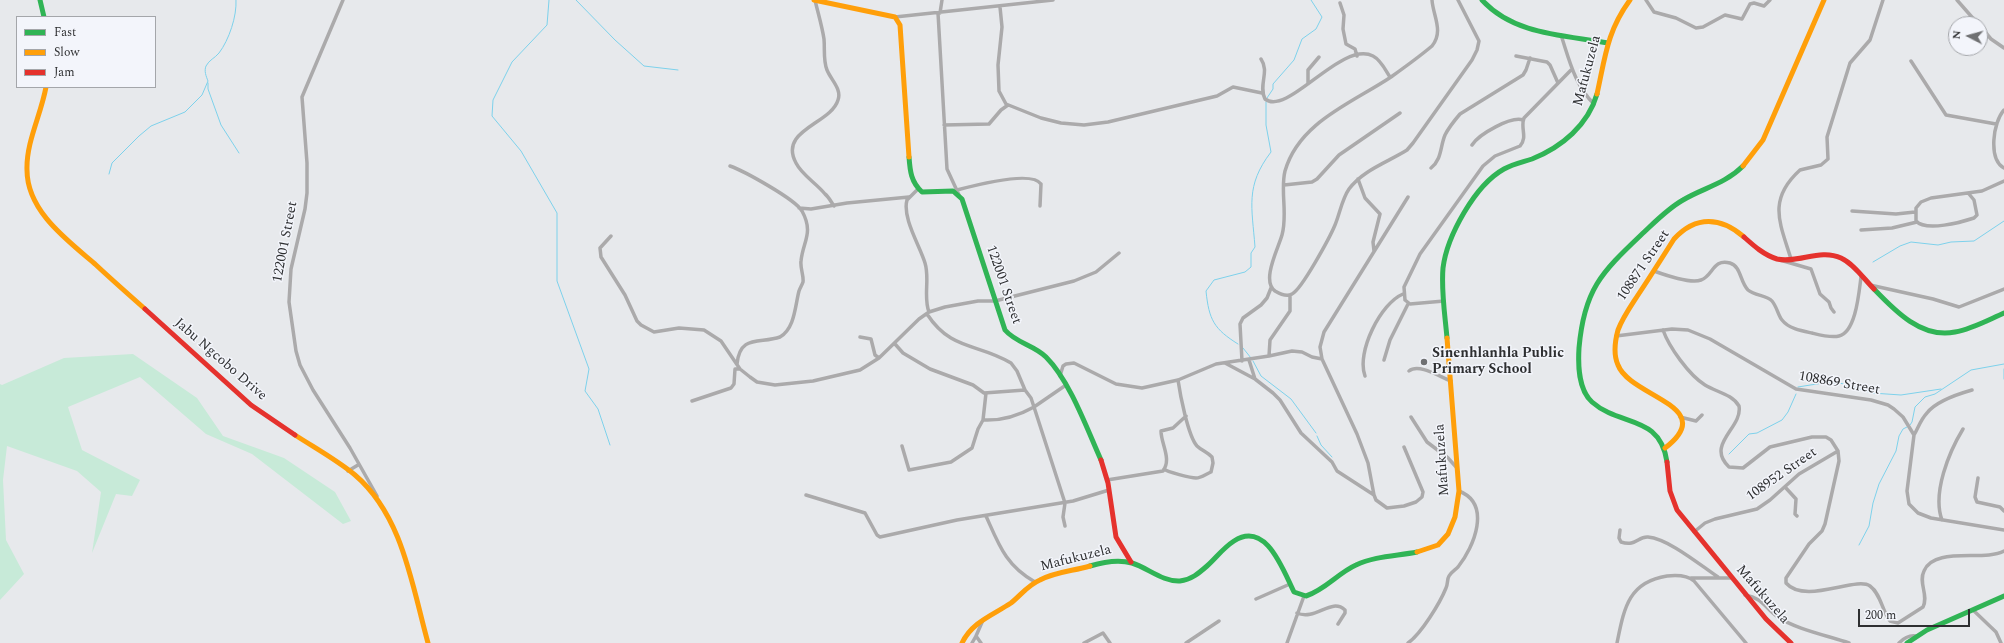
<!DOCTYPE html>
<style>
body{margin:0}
#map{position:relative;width:2004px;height:643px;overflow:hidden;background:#e7e9ec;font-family:Spectral,serif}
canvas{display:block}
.legend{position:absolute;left:16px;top:16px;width:140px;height:72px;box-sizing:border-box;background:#f3f5fb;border:1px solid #a4a6aa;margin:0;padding:5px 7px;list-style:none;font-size:12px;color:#2e2f31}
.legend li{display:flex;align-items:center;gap:8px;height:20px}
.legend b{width:20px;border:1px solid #a4a6aa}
.north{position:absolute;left:1948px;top:16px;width:40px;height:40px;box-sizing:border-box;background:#f3f5fb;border:1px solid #a4a6aa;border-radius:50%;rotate:276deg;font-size:11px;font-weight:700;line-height:16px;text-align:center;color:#2e2f31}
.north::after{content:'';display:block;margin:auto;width:14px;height:18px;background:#6f7072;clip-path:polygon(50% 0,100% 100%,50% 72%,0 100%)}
.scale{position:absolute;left:1858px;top:609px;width:112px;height:18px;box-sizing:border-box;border:2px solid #2e2f31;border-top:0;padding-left:5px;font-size:12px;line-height:14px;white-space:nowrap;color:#2e2f31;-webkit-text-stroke:3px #f3f5fb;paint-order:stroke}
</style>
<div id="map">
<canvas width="2004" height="643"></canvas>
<ul class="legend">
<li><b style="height:5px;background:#30b455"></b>Fast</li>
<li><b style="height:5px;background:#ff9f0a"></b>Slow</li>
<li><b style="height:5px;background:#e5322d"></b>Jam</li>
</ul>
<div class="north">N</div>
<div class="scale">200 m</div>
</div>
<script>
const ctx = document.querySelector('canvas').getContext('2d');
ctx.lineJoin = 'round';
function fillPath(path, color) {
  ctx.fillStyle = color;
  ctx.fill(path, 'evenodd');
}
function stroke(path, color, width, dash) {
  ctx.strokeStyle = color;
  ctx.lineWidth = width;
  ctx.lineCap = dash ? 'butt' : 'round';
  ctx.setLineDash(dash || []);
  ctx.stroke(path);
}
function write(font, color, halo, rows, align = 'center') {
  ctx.font = font + ' Spectral,serif';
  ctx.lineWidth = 3;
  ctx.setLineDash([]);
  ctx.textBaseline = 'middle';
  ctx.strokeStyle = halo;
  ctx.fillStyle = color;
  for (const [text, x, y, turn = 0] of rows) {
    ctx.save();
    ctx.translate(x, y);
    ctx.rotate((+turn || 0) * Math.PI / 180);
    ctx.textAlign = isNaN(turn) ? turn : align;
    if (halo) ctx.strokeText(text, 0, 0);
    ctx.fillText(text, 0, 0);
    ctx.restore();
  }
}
const green = new Path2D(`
 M133,354L197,398L223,436L284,458L335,492L351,521L343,524L252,454L206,434L140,377L68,407L82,450L140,480L132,496L116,494L92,553L101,492L77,471L7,446L3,480L6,540L24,574L0,600V384L2,385L64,358Z`);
const stream = new Path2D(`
 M549,0L547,25L512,62L493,100L492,116L521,151L557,213V281L589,369L585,391L598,409L610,445
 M576,0L615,40L644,66L678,70
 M208,83V89L221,125L239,153
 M1267,98L1273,89V84L1294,60L1302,39L1316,29L1322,17L1311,0
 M109,174L112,163L139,136L151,126L185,112L202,95L208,81C206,76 204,71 206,66C209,60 215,58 219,53C229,40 237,16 236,0
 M1873,262L1900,246L1911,242L1938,245L1951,242L1974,241L2004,221
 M1238,344C1214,329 1209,320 1206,291L1214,280L1245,272L1251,267V253L1255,247C1252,207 1245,186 1271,152L1266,125V102
 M1243,348L1251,358
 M1253,361L1261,376L1291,399L1316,433
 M2004,369V379
 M1798,387L1823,383H1840L1872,393L1901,395L1941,389
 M1910,425L1912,422L1915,407L1925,397L1935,394L1971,370L2004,364
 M1317,436L1321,445L1332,457
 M1729,454L1749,434L1757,433L1782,420L1788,412L1796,394
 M1859,545L1869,526L1873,503L1879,484L1896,451L1899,436L1903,429L1907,427`);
const street = new Path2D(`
 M343,0L302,97L307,163V193L305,209L291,269L289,302L296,351L300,365L313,390L350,448L377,496
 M815,0C818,13 822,26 824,39C825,50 823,60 827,70C831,80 842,89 838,100C831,124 778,130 796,163C802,175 816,183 825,194C829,197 831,202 834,206
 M1432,0C1433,16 1444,31 1432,46C1419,57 1405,67 1391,77C1352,103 1299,122 1285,171C1280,191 1288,214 1282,235C1278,249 1261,281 1275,291C1280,294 1287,297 1292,294C1302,289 1330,237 1335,225C1340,213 1342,199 1349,189C1363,170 1388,162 1407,150L1413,143L1472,60L1477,50L1479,41L1458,0
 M1646,0L1654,12L1676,18L1696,28L1703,27L1725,15L1742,19L1750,4L1754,3L1764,6L1770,0
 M1957,0L1978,24
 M1340,3L1344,15L1343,29L1346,44L1355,49L1357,56
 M1000,7L1002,27L998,65L999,91L1006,104L1041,118L1061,123L1084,125L1108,122L1217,96L1233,87L1262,93
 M938,13L947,169L959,195
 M940,13L942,0
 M895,17L1053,0
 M1980,26L1991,39L2004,48
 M1561,35C1569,59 1575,86 1594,104
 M1516,56L1547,62L1550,65L1558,83
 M1261,59C1270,72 1258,85 1265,99C1288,117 1341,40 1373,56C1381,60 1386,71 1390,77
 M1911,61L1946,115L1996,124
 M1308,84V70L1319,57
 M2004,110C1993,122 1988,159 2004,168
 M944,125L989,124L1001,110L1008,105
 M1472,145C1479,134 1511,116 1523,120
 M730,166C744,171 795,199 802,211C814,233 803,241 801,261C800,268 804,276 803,282C802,285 800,288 799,291C795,306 795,328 780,337C760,344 740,334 737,364
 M1431,168C1442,159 1440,147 1445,135C1449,127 1454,121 1460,114L1523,75L1526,70L1530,58
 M1358,179L1365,198L1380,214L1373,242L1374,251
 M1284,185L1312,182L1317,179L1339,155L1400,113
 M918,189L907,200C902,218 920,246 925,263C930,279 923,297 929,312
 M957,190C972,186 1032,170 1041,184L1040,206
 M1969,194L1974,200L1977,215L1974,218C1962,222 1926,232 1916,221V208L1921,202L1931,198L1982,191L2004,181
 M799,208L811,209L847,203L909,197
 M1852,211L1896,214L1915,212
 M1861,230L1892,228L1917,222
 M611,236L600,248L601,257L625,295L637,321L641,325L654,332L679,328L704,330L721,341L740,369L750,377L757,382L775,385L813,381L860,370L879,358L919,319L929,312L945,307L978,301H995L1074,281L1096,272L1119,253
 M1791,259C1780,223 1767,200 1800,170L1821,165L1828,159L1827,137L1850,63L1870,40L1883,0
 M1780,260L1811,269L1820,294L1829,302L1831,308L1834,312
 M1654,271C1665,275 1690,284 1701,280C1713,276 1713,258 1730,263C1741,266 1740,282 1748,290C1755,296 1767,295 1772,301C1777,307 1778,315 1782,320C1789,329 1802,331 1812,333C1820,335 1831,338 1839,336C1856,332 1859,292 1861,277
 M1870,285L1933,299L1959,307L2004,289
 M1444,301L1410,304L1405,300L1404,287L1420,254L1483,166L1495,156L1520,146C1528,137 1520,128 1524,118L1572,69
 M927,314C951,351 978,343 1011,363L1017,371L1025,390
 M1663,330C1669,347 1689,375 1705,385C1716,392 1732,394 1739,406C1743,428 1705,444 1729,467L1743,468L1770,447L1812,437H1826L1831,440L1838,451L1839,461L1825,524L1822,531L1809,544L1786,578V583C1805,605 1856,576 1870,586C1881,594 1882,611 1890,621L1898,623L1923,607C1929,595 1918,583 1924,571C1934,546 1984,562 2004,551
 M1616,336L1672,329L1688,330L1710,339L1796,389L1871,400L1888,405L1894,409L1903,417L1914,435L1907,491L1909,504L1918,513L1931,518L2004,530
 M860,337L871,339L875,355L879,358
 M895,344L903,353L930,369L973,385L984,393L1025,390L1031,398L1034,407C1018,416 1002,421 983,420
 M1269,356L1270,340L1290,311V295
 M1249,360L1255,379
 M1384,360L1390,340L1408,304
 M1242,361L1240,324L1243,318L1261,305L1267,298L1271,288
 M1225,363L1255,379L1273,393L1280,400L1301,433L1332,462L1337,471L1374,495
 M1409,371C1419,363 1440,377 1451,381
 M1060,376L1063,366L1066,364L1074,363L1116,384L1142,388L1178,380L1216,364L1269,356L1292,351L1302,352L1312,357L1322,359
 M1365,376C1356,352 1381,303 1403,294
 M692,401L731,388L734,384L735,369H740
 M1411,417L1427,442L1448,458L1457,468
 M1680,417L1696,421L1702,415
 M1914,435C1918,428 1921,419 1927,413C1936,401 1958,394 1972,390
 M902,446L909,470L951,462L972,448L978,429L983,420L986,393
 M1404,447L1423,492L1422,497L1416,502L1404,506L1387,508L1376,500L1374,495L1368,463L1357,434L1322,359L1320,347L1324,332L1408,197
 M1164,469C1167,472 1191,478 1196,478C1201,478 1206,474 1211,472L1213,463L1212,457C1207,452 1201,450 1197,446C1188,436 1180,394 1178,380
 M348,471L358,465
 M1978,478L1975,497L1977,502L2000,507L2004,511
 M1107,480L1163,471C1172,459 1161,444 1161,431L1173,428L1186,416
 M1785,487L1796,499L1795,514L1797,516
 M806,495L865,513L877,535L880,537L957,520L1073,501L1109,490
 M986,516C999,545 1006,566 1035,582
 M1942,520C1932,493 1949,452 1963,429
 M1065,526L1063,517L1065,503L1034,407L1066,385
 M1620,530L1619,538L1621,542C1636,547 1638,536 1648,537C1669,539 1700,565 1718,577
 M1694,532L1705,523L1715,519L1757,509L1770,500L1799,474L1838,451
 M1691,578H1731
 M1745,595C1763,598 1765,608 1778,617C1795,629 1829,636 1849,643
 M1256,599L1290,584
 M1973,610L1996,632L2001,643
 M1297,613C1316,621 1331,597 1345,610V613L1338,624
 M972,643L976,636
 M981,643L976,636L983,620
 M1084,643L1103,633L1110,643
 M1186,643L1219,621
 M1287,643L1304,596
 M1408,643C1421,634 1440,603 1446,588C1448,584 1447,579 1449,576C1451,572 1455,570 1458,567C1474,547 1492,504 1459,491
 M1617,643C1624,609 1628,582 1667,576C1676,575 1687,575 1694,581L1746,643
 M1899,643C1904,638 1909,635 1916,636`);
const fast = new Path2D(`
 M40,0L44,17
 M1482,0C1514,35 1564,35 1608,43
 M909,157C910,171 911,182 922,192L953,191L962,199L1005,330C1016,343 1034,345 1046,357C1070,381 1087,429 1101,460
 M1874,289C1895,311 1922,339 1955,332C1972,329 1988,320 2004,313
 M1447,338C1445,315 1441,291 1443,268C1447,236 1475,185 1504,169C1513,164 1523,162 1532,159C1562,147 1588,125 1597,94
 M1667,462C1660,414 1620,427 1592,402C1578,389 1578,365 1579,348C1584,290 1601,273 1641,235C1654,223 1667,209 1683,200C1703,188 1725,184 1743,166
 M1090,566C1103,562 1118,559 1132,563C1148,568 1163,582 1180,581C1191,580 1199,573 1207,566C1216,558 1223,548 1234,541C1266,520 1283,570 1294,592L1306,596C1325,590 1338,573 1356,565C1375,556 1397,556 1417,552
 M1907,643L1927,630L2004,596`);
const slow = new Path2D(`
 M814,0L895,17L900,25L909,157
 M46,87C41,115 26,142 27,170C27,211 67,240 95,264C111,279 128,294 145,309
 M1597,94C1605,58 1607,31 1630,0
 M1743,166L1763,140L1824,0
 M295,435C315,448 337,460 355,475C403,516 412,586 428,643
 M1665,448C1720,406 1630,397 1618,365C1613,354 1615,341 1618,330C1623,317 1631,306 1638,295C1650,277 1662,258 1674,239C1696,215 1721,217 1744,237
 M1417,552L1438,545L1448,534L1455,517L1459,491L1447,338
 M962,643C972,622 993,615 1011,603C1021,595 1028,585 1040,580C1055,572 1073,571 1090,566`);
const jam = new Path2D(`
 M1744,237C1754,246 1764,255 1777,259C1798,264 1820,248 1841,258C1854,264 1864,279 1874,289
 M145,309L251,405L295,435
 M1101,460L1108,483L1116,537L1131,562
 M1667,462L1670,491L1677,510L1766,619L1791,643`);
const markers = [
 [1424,362,4,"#6f7072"]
];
const streetNames = [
 ["Mafukuzela",1588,71,-75],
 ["122001 Street",286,242,-79],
 ["108871 Street",1644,266,-56],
 ["122001 Street",1003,285,71],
 ["Jabu Ngcobo Drive",220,360,41],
 ["108869 Street",1839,384,10],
 ["Mafukuzela",1443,460,-94],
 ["108952 Street",1782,475,-35],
 ["Mafukuzela",1076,559,-14],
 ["Mafukuzela",1762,595,49]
];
const poiNames = [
 ["Sinenhlanhla Public",1432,354],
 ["Primary School",1432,370]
];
fillPath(green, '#c7ead8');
stroke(stream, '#7dd1eb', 1);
stroke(street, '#abaaab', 3.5);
stroke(fast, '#30b455', 5);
stroke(slow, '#ff9f0a', 5);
stroke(jam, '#e5322d', 5);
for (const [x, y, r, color] of markers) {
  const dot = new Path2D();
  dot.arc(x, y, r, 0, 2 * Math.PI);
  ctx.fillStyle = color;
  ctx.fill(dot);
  stroke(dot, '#f3f5fb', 1.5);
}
write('14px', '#2e2f31', '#f3f5fb', streetNames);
write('bold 14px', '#2e2f31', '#f3f5fb', poiNames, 'left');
</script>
